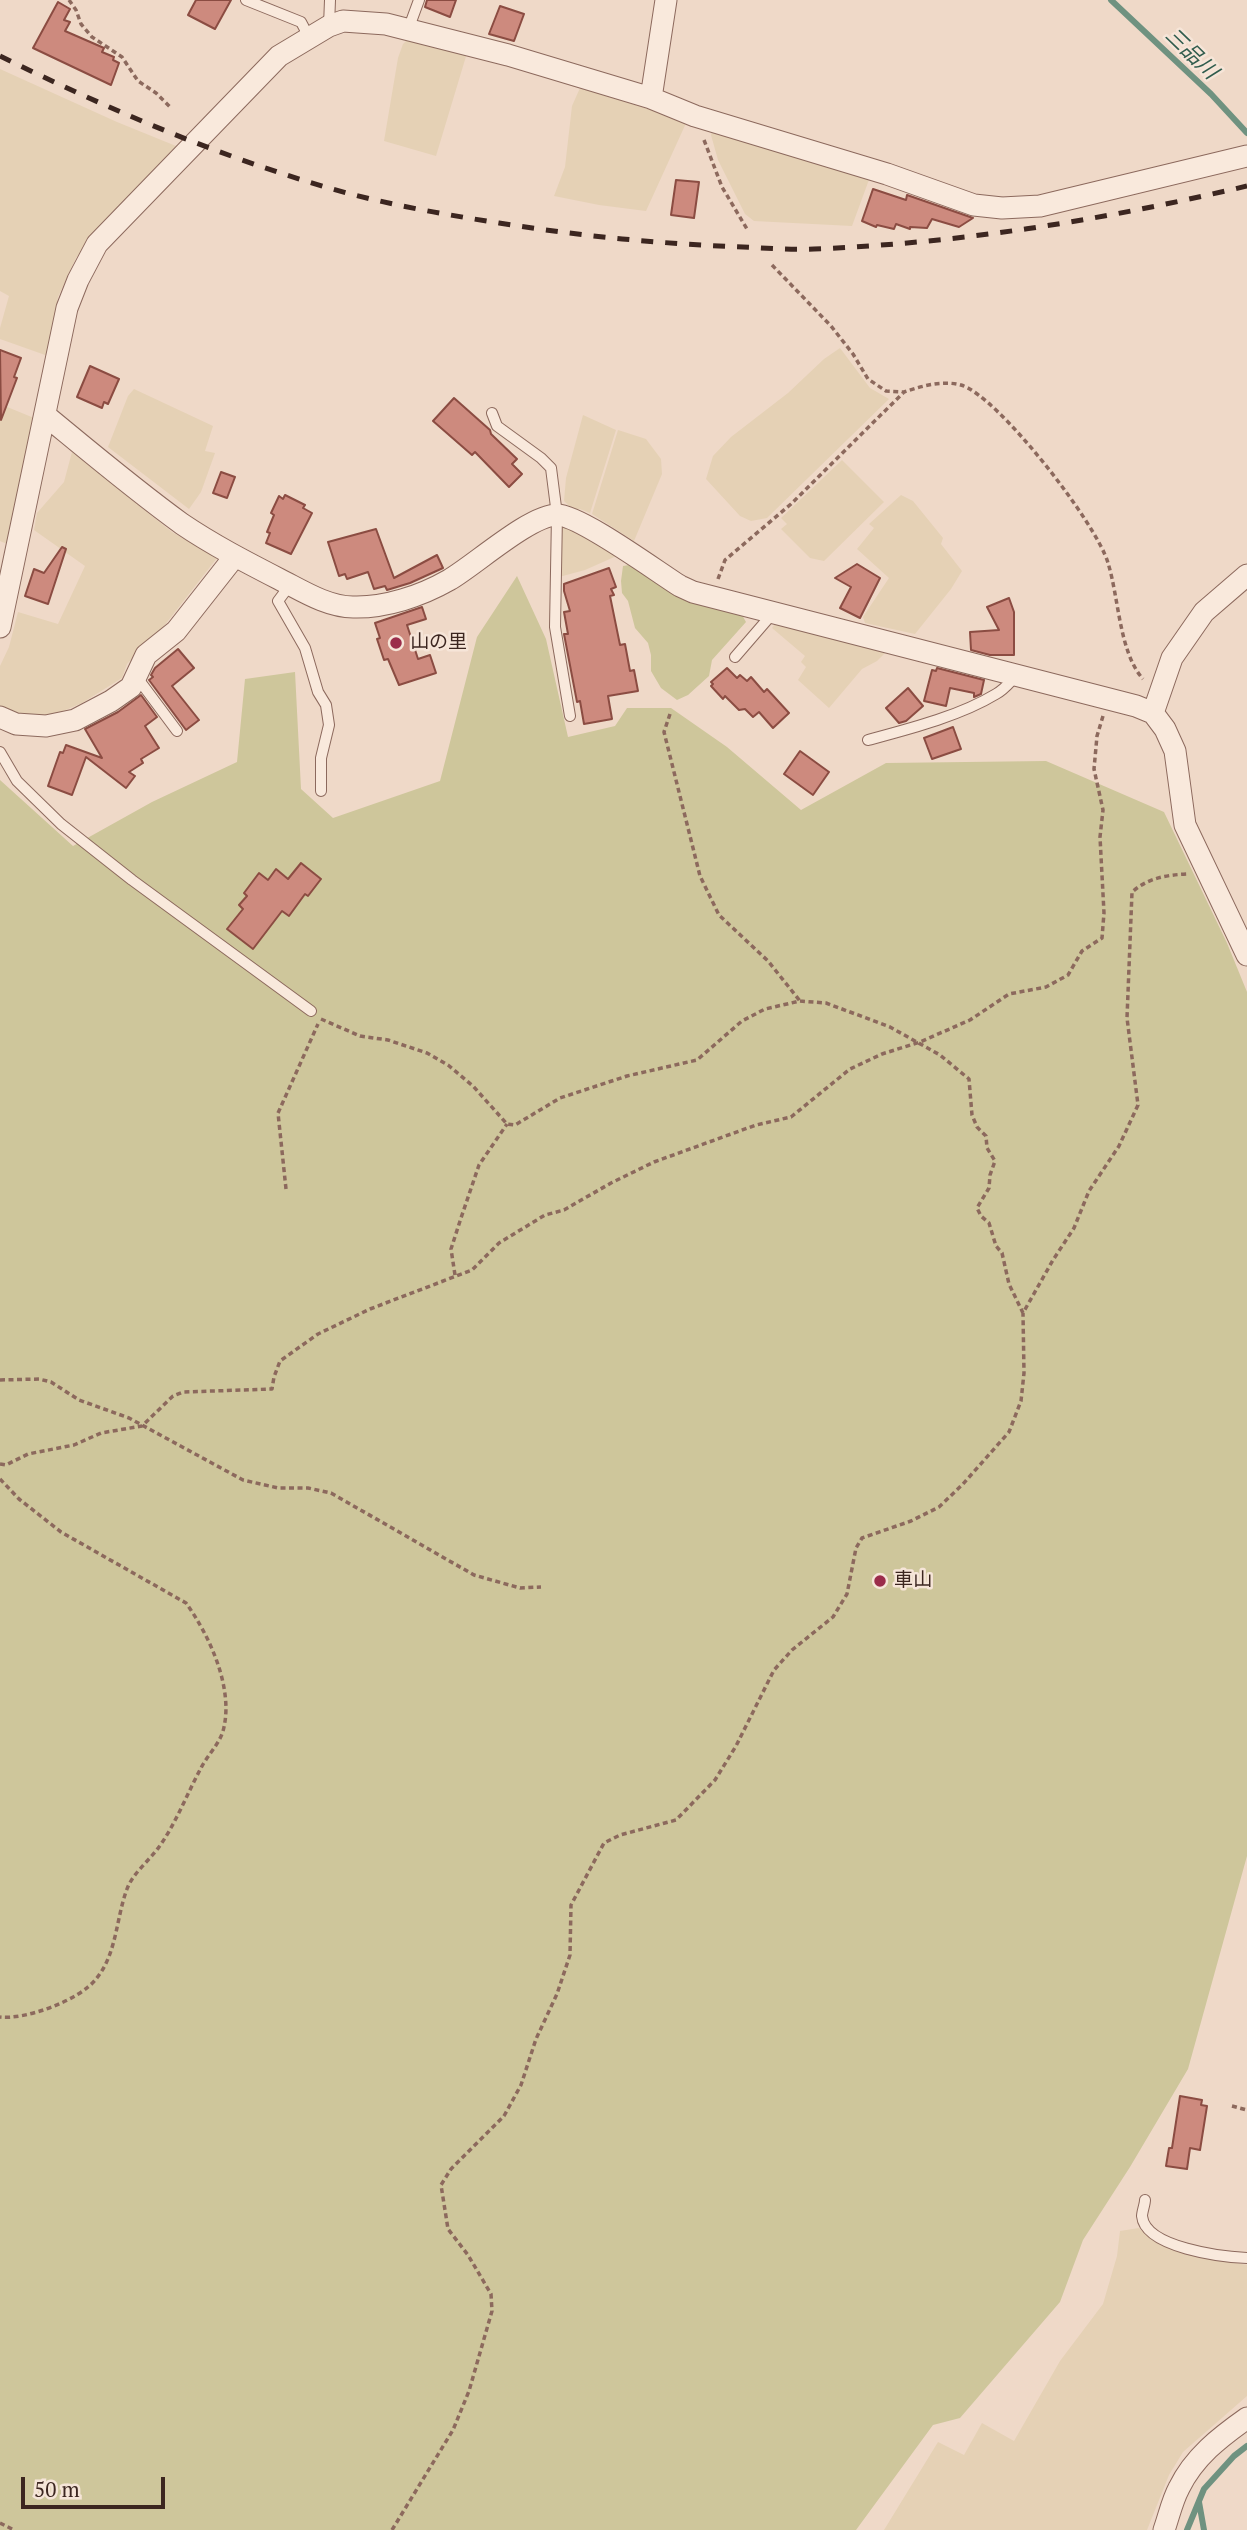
<!DOCTYPE html>
<meta charset="utf-8">
<style>
body{margin:0}
#map{position:relative;width:1247px;height:2530px;overflow:hidden;background:#efd9c8;font-family:"PT Serif",serif}
canvas{display:block}
.scale{position:absolute;left:21px;top:2477px;width:144px;height:32px;box-sizing:border-box;border:4px solid #3c2620;border-top:0;padding-left:9px;font-size:21px;line-height:24px;white-space:nowrap;color:#3c2620;-webkit-text-stroke:5px #f6e5d8;paint-order:stroke}
</style>
<div id="map">
<canvas width="1247" height="2530"></canvas>
<div class="scale">50 m</div>
</div>
<script>
const ctx = document.querySelector('canvas').getContext('2d');
ctx.lineJoin = 'round';
function fillPath(path, color) {
  ctx.fillStyle = color;
  ctx.fill(path, 'evenodd');
}
function stroke(path, color, width, dash) {
  ctx.strokeStyle = color;
  ctx.lineWidth = width;
  ctx.lineCap = dash ? 'butt' : 'round';
  ctx.setLineDash(dash || []);
  ctx.stroke(path);
}
function write(font, color, halo, rows, align = 'center') {
  ctx.font = font + ' "PT Serif","Noto Sans JP",serif';
  ctx.lineWidth = 5;
  ctx.setLineDash([]);
  ctx.textBaseline = 'middle';
  ctx.strokeStyle = halo;
  ctx.fillStyle = color;
  for (const [text, x, y, turn = 0] of rows) {
    ctx.save();
    ctx.translate(x, y);
    ctx.rotate((+turn || 0) * Math.PI / 180);
    ctx.textAlign = isNaN(turn) ? turn : align;
    if (halo) ctx.strokeText(text, 0, 0);
    ctx.fillText(text, 0, 0);
    ctx.restore();
  }
}
const farmland = new Path2D(`
 M408,39L467,53L436,156L384,141L398,58L403,44Z
 M0,69L117,122L176,146L112,213L76,258L58,297L48,356L0,339V328L9,296L0,291Z
 M580,88L687,121L646,211L599,205L554,196L565,167L572,106Z
 M713,128L870,177L852,226L754,221L745,214L718,160L711,135Z
 M840,348L870,388L889,399L767,518L751,521L740,516L706,479L713,456L731,437L788,393L824,359Z
 M134,389L213,426L205,451L215,453L201,492L189,509L108,447L128,396Z
 M0,404L34,418L7,544L0,541Z
 M583,415L616,430L590,513L580,509H572L564,501L566,478Z
 M618,430L646,439L661,459L662,474L634,541L592,514Z
 M72,452L172,532L217,558L164,626L127,664L122,678L82,703L54,715L26,716L0,710V666L9,647L18,612L58,624L85,566L34,530L37,513L64,482Z
 M842,460L884,502L824,561L810,558L781,529L787,524L781,518Z
 M901,495L913,501L943,538L941,544L962,571L951,589L915,634L865,623L863,617L889,578L857,549L874,528L869,524Z
 M562,525L621,554L585,570L559,577Z
 M777,621L888,650L877,661L862,669L829,708L798,680L806,667L801,662L805,656L772,628Z
 M1139,2228L1152,2239L1188,2254L1247,2265V2396L1183,2452L1169,2475L1147,2530H884L938,2442L964,2455L982,2423L1014,2441L1060,2361L1103,2304L1117,2256L1120,2231Z`);
const green = new Path2D(`
 M635,564L741,613L746,622L712,660L709,676L688,695L677,700L661,688L651,671V655L648,643L635,628L628,601L622,593L621,581L623,566Z
 M517,576L546,639L568,737L615,726L627,708H671L727,747L801,810L886,763L1046,761L1164,812L1227,943L1247,992V1856L1188,2069L1130,2167L1083,2240L1060,2302L960,2418L933,2425L856,2530H0V780L73,846L152,802L237,762L245,679L295,672L301,789L333,818L440,781L477,637Z`);
const stream = new Path2D(`
 M1111,0L1211,94L1247,133
 M1199,2502L1204,2530
 M1187,2530L1204,2489L1234,2456L1247,2446`);
const building = new Path2D(`
 M196,0H231L215,29L188,15Z
 M427,0H456L450,17L425,7Z
 M58,2L70,9L64,20L70,22L65,31L104,48L102,52L114,57L113,60L119,63L111,85L33,48Z
 M500,6L524,14L514,41L489,34Z
 M676,180L699,182L694,218L671,215Z
 M873,189L906,200L907,195L973,218L959,227L932,219L927,228L910,227V229L896,224L894,229L877,225L876,227L862,221Z
 M0,350L21,358L14,377L17,378L1,420Z
 M90,366L119,379L108,404L104,402L102,408L77,397Z
 M454,398L490,430L491,434L517,459L512,464L522,474L509,487L475,452L472,455L433,421Z
 M221,472L235,477L227,498L213,493Z
 M285,495L305,505L303,508L312,513L291,554L266,543L270,533L267,532L274,515L271,513L279,496L283,499Z
 M376,529L394,578L437,555L443,568L410,583L387,590L385,586L374,589L368,572L347,579L345,574L339,576L328,542Z
 M62,547L66,549L48,604L25,596L34,569L44,573Z
 M857,564L880,578L860,618L840,608L851,587L835,578Z
 M609,568L616,587L611,589L614,595L610,596L620,645L625,644L630,671L634,670L638,691L608,696L612,719L584,724L580,701L577,702L564,634H568L564,612L570,611L564,591V584Z
 M1009,598L1014,612V655H990L971,650L970,632L999,630L987,607Z
 M422,607L426,619L407,625L418,659L430,655L436,673L399,685L388,659L384,660L377,639L380,638L375,623Z
 M178,649L194,668L172,686L199,720L186,730L149,680L153,677L151,675L155,668Z
 M727,668L737,678L740,675L747,681L751,677L764,692L767,689L789,713L773,728L759,712L753,717L745,709L739,710L725,696L723,699L711,686L713,684L711,682Z
 M937,668L984,680L981,694L974,697V693L950,688L946,706L924,701L932,670L936,671Z
 M908,688L923,706L906,721L899,723L886,708Z
 M141,695L157,717L145,726L159,748L141,759L143,763L129,772L135,776L126,788L86,757L72,795L48,786L60,752L63,753L66,745L102,758L85,729L118,712Z
 M953,727L961,749L932,759L924,738Z
 M800,751L829,772L813,795L784,774Z
 M301,863L321,879L308,896L305,894L289,916L282,911L253,949L227,929L243,909L239,905L247,896L244,893L259,873L268,880L276,869L288,879Z
 M1180,2096L1202,2100L1201,2105L1207,2106L1200,2150L1190,2148L1187,2169L1166,2166L1169,2148H1172Z`);
const path = new Path2D(`
 M69,0L76,10L81,24L92,37L122,57L138,81L156,93L170,107
 M704,140L722,187L747,229
 M772,265L831,326L853,354L868,379L886,391L904,392
 M718,579L725,560L791,504L904,392C922,386 942,380 961,385C998,396 1097,524 1108,563C1119,598 1119,652 1143,679
 M670,714L664,732L700,876L719,915L768,961L800,1001
 M321,1019L360,1036L388,1040L427,1053L448,1065L473,1086L507,1124L515,1125L560,1098L627,1076L697,1060L742,1021L765,1009L800,1001L826,1003L890,1027L940,1055L969,1079L972,1115L977,1127L986,1136L987,1148L995,1161L990,1175L989,1188L977,1208L981,1216L989,1223L996,1246L1002,1253L1009,1284L1023,1313L1053,1260L1074,1228L1089,1191L1119,1146L1138,1105L1127,1018L1132,892C1148,878 1166,875 1187,874
 M286,1189L278,1113L318,1024
 M455,1275L451,1249L461,1218L479,1165L507,1124
 M0,1380L39,1379L51,1382L79,1400L129,1418L243,1480L278,1488H308L331,1493L474,1575L520,1588L541,1587
 M0,1464L6,1465L28,1454L74,1445L101,1433L142,1426L173,1396L183,1392L272,1389L274,1377L280,1361L318,1334L370,1309L472,1270L499,1243L545,1215L564,1210L611,1183L654,1162L756,1125L791,1117L850,1069L882,1054L920,1042L970,1020L1009,994L1046,987L1068,975L1082,951L1102,938L1104,913L1100,837L1103,810L1094,769L1097,736L1103,716
 M0,1479L19,1499L61,1532L186,1603C209,1635 233,1686 224,1727C221,1743 208,1754 201,1768C187,1794 176,1823 159,1847C148,1862 133,1873 127,1889C116,1918 117,1954 96,1979C80,2000 26,2020 0,2017
 M1232,2106L1247,2110
 M0,2523L14,2530
 M392,2530L453,2430L469,2391L492,2311L491,2294L468,2255L448,2229L441,2185L451,2169L504,2116L521,2085L536,2039L557,1994L570,1955L571,1905L604,1843L620,1835L676,1820L715,1780L736,1746L774,1670L792,1650L833,1617L847,1594L856,1548L862,1538L911,1521L939,1507L963,1484L1009,1432L1021,1401L1024,1373L1023,1313`);
const service = new Path2D(`
 M246,0L301,22L309,37
 M329,26L330,0
 M408,30L419,0
 M492,413L497,426L541,458L551,468L557,515L555,627L570,716
 M290,585L278,601L305,648L318,692L326,705L329,725L321,758V791
 M735,657L773,613
 M136,676L177,731
 M868,740C909,729 960,716 996,694C1004,690 1010,682 1016,676
 M0,752L17,781L61,824L132,880L311,1011
 M1145,2200C1145,2204 1142,2212 1142,2216C1145,2248 1223,2257 1247,2258`);
const minor = new Path2D(`
 M651,98L666,0
 M45,415C90,452 135,490 182,524C213,545 246,562 279,579C301,590 327,607 353,607C385,608 421,596 449,580C475,565 530,515 557,515C580,515 656,571 680,586L693,592L1136,706L1153,713L1165,729L1175,751L1185,825L1247,955
 M0,627L67,308L78,280L97,244L279,56L329,26L343,21L386,24L508,55L651,98L695,116L887,174L974,205L1002,208L1040,206L1247,156
 M1153,713L1172,658L1204,612L1247,575
 M0,717L16,724L46,726L75,720L111,701L131,687L146,655L176,631L235,556
 M1164,2530C1169,2516 1172,2501 1179,2488C1194,2457 1220,2437 1247,2418`);
const rail = new Path2D(`
 M0,56C106,108 215,155 329,188C384,204 442,214 499,223C580,236 661,244 743,247C766,248 790,250 814,249C962,243 1103,220 1247,186`);
const markers = [
 [396,643,7,"#9b2c4a"],
 [880,1581,7,"#9b2c4a"]
];
const poiNames = [
 ["山の里",410,643],
 ["車山",894,1581]
];
const waterNames = [
 ["三品川",1191,54,44]
];
fillPath(farmland, '#e5d1b5');
fillPath(green, '#cec69b');
stroke(stream, '#6f9280', 6);
fillPath(building, '#cd8a7e');
stroke(building, '#8b4c42', 2);
stroke(service, '#8c695d', 12);
stroke(minor, '#8c695d', 23);
stroke(path, '#8c695d', 3.5, [5, 3.5]);
stroke(service, '#f9e9dc', 10);
stroke(minor, '#f9e9dc', 21);
stroke(rail, '#3c2620', 5, [12, 12]);
for (const [x, y, r, color] of markers) {
  const dot = new Path2D();
  dot.arc(x, y, r, 0, 2 * Math.PI);
  ctx.fillStyle = color;
  ctx.fill(dot);
  stroke(dot, '#f6e5d8', 2.5);
}
write('19px', '#3c2620', '#f6e5d8', poiNames, 'left');
write('italic 21px', '#305c4d', '#f6e5d8', waterNames);
</script>
